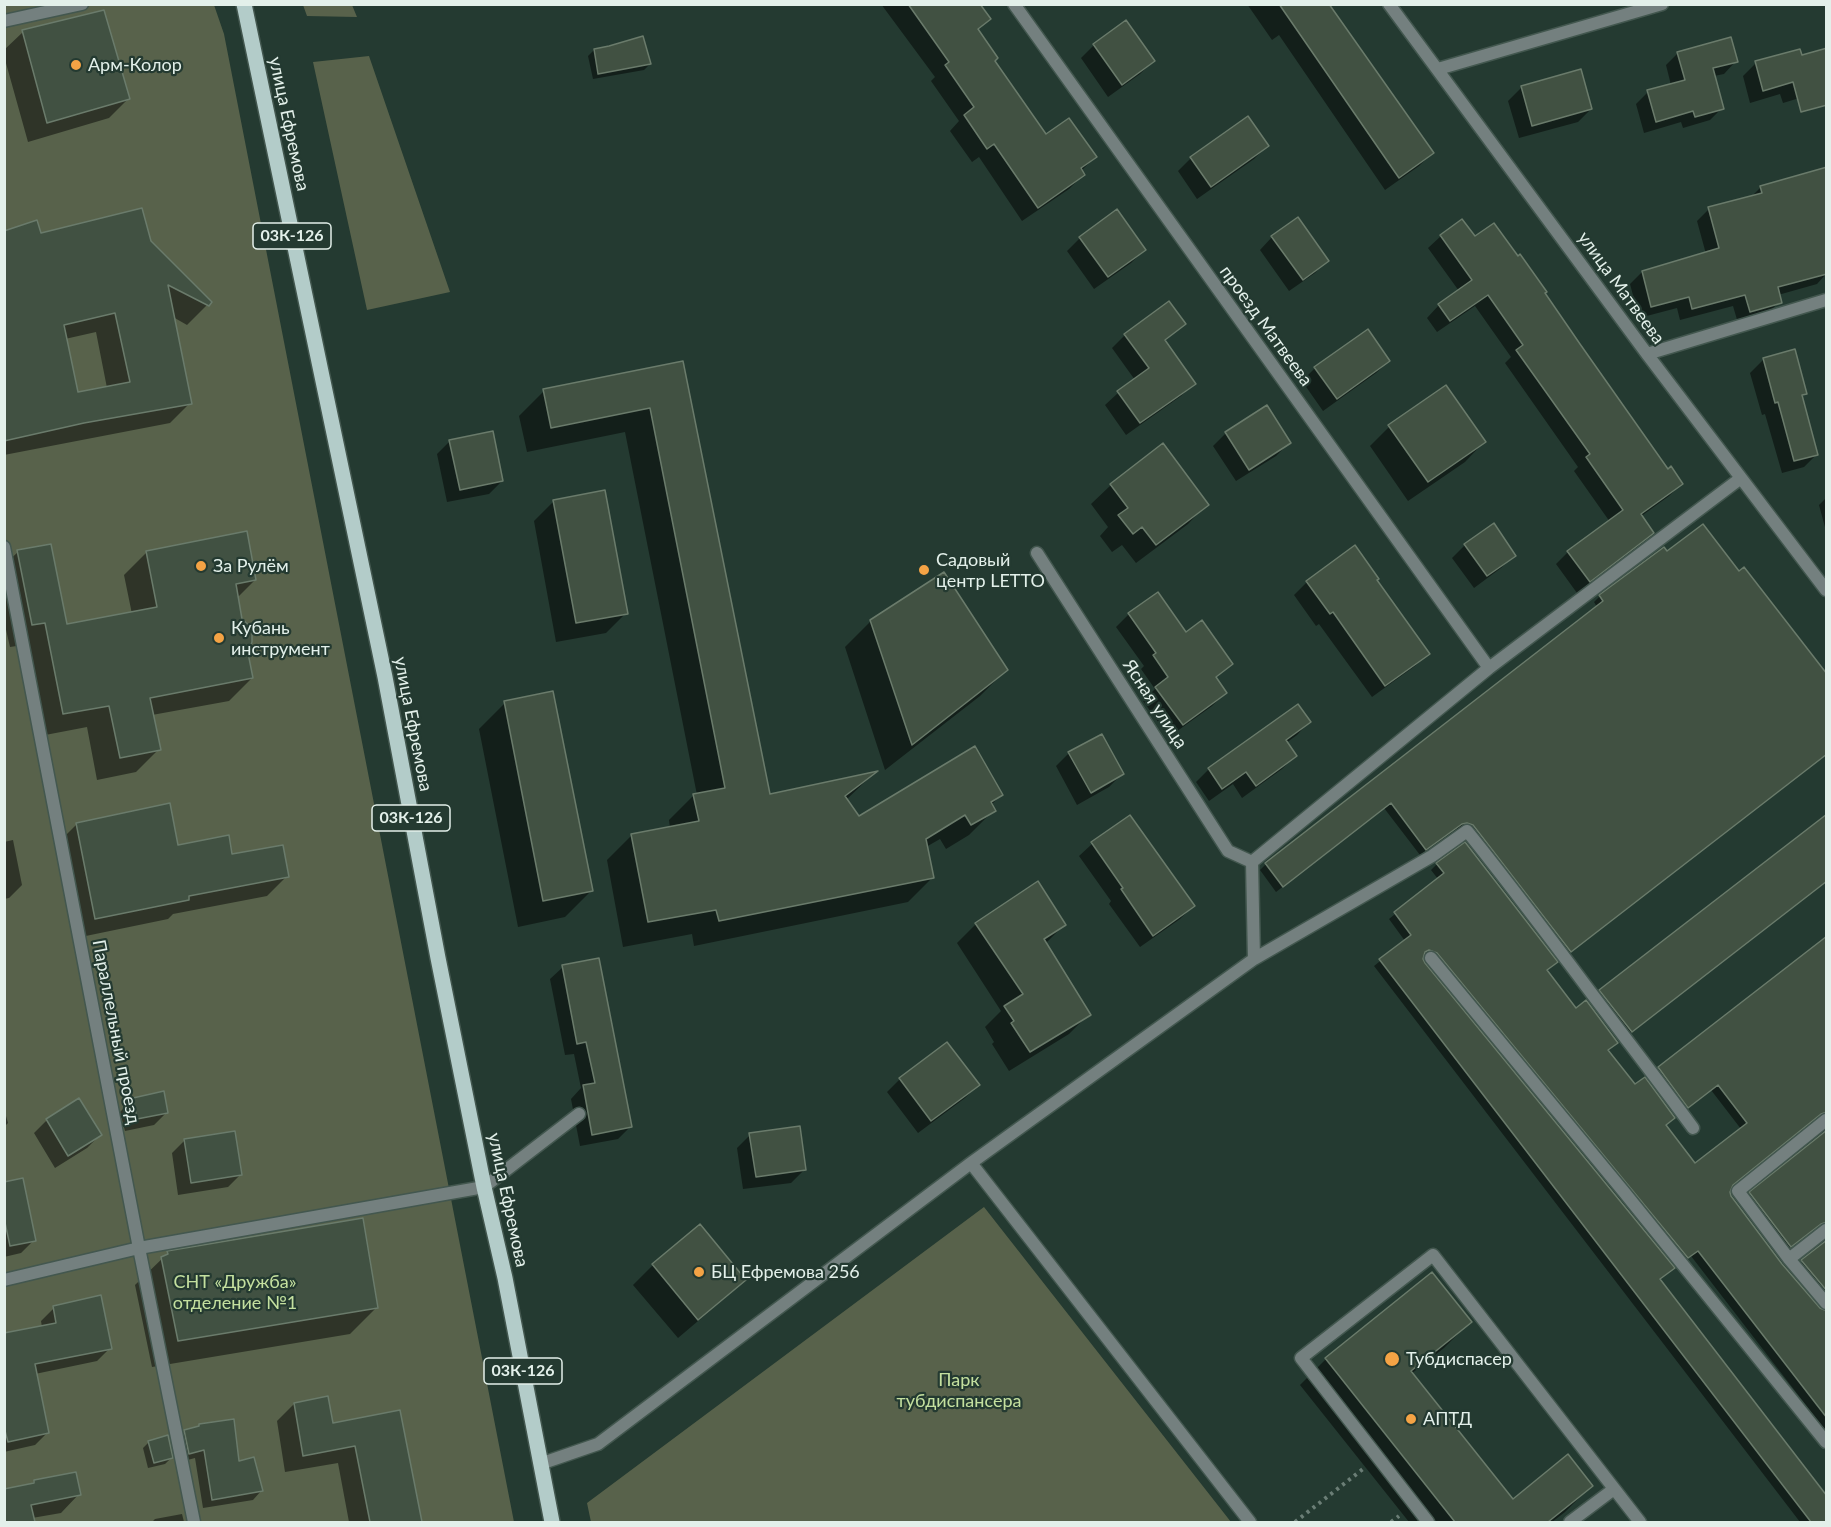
<!DOCTYPE html>
<meta charset="utf-8">
<style>
body{margin:0}
#map{position:relative;width:1831px;height:1527px;overflow:hidden;background:#243a31;font-family:Lato,sans-serif}
canvas{display:block}
.frame{position:absolute;inset:0;border:6px solid #e3f0ea;pointer-events:none}
</style>
<div id="map">
<canvas width="1831" height="1527"></canvas>
<div class="frame"></div>
</div>
<script>
const ctx = document.querySelector('canvas').getContext('2d');
ctx.lineJoin = 'round';
function fillPath(path, color) {
  ctx.fillStyle = color;
  ctx.fill(path, 'evenodd');
}
function stroke(path, color, width, dash) {
  ctx.strokeStyle = color;
  ctx.lineWidth = width;
  ctx.lineCap = dash ? 'butt' : 'round';
  ctx.setLineDash(dash || []);
  ctx.stroke(path);
}
function write(font, color, halo, rows, align = 'center') {
  ctx.font = font + ' Lato,sans-serif';
  ctx.lineWidth = 4.5;
  ctx.setLineDash([]);
  ctx.textBaseline = 'middle';
  ctx.strokeStyle = halo;
  ctx.fillStyle = color;
  for (const [text, x, y, turn = 0] of rows) {
    ctx.save();
    ctx.translate(x, y);
    ctx.rotate((+turn || 0) * Math.PI / 180);
    ctx.textAlign = isNaN(turn) ? turn : align;
    if (halo) ctx.strokeText(text, 0, 0);
    ctx.fillText(text, 0, 0);
    ctx.restore();
  }
}
const green = new Path2D(`
 M5,5H214L224,34L514,1522H5Z
 M303,5H352L357,17L307,16Z
 M369,56L450,292L367,310L313,62Z
 M984,1207L1231,1522H591L587,1503Z`);
const shadow = new Path2D(`
 M881,4H934L989,19L977,31L993,61L1045,136L1095,157L1081,171L1083,175L1069,189L1022,221L979,157L972,162L950,131L959,121L931,81L935,77Z
 M1247,4H1327L1432,153L1419,166L1385,190L1279,35L1272,40Z
 M1126,22L1153,61L1140,74L1108,97L1081,58L1094,45Z
 M23,32L128,99L109,118L28,142L4,56V50Z
 M594,50L650,64L644,70L593,79L588,56Z
 M1678,53L1736,61L1724,74L1714,76L1722,108L1710,120L1683,128L1681,122L1644,133L1636,104L1648,92L1671,85L1666,65Z
 M1756,63L1826,90L1783,103L1780,94L1750,103L1743,76Z
 M1580,71L1591,109L1578,122L1519,138L1508,101L1521,88Z
 M1248,118L1267,146L1254,159L1197,199L1178,171L1191,158Z
 M1761,187L1826,265V274L1817,284L1778,295L1777,304L1765,316L1738,323L1733,306L1680,320L1677,308L1639,318L1630,284L1642,272L1706,254L1697,221L1709,209L1750,198Z
 M1462,221L1474,238L1543,293L1667,471L1681,484L1669,496L1640,517L1652,533L1640,545L1577,593L1556,564L1568,552L1610,522L1574,471L1578,467L1505,363L1511,357L1475,306L1437,332L1427,318L1439,305L1459,291L1428,248L1441,236Z
 M4,232L149,242L207,305L187,325L173,317L190,403L170,423L4,455ZM96,332L107,388L77,394L65,339Z
 M1272,237L1327,260L1315,273L1289,291L1260,250Z
 M1080,238L1144,250L1131,263L1094,289L1067,251Z
 M1184,324L1164,342L1194,383L1181,396L1126,435L1105,405L1118,393L1135,380L1112,348L1125,335Z
 M1367,331L1389,361L1376,373L1323,411L1302,381L1315,368Z
 M1790,352L1817,454L1804,467L1782,473L1765,414L1762,415L1750,373L1763,360Z
 M682,363L768,796L873,774L846,800L858,818L1002,794L991,805L994,810L969,835L946,849L940,839L926,847L933,877L908,902L694,946L692,934L623,947L607,860L632,835L670,828L669,820L694,795H697L625,432L527,452L519,416L544,391Z
 M1389,427L1484,442L1465,462L1408,501L1370,446Z
 M1226,433L1289,443L1276,456L1236,481L1213,446Z
 M450,441L502,481L489,494L447,502L437,454Z
 M1111,485L1207,504L1188,524L1136,563L1122,545L1112,552L1100,536L1108,527L1091,504Z
 M1826,498V531L1819,505Z
 M554,501L626,613L606,633L556,642L534,521Z
 M1493,526L1514,555L1501,568L1474,588L1452,558L1465,545Z
 M18,552L66,626L132,614L124,575L147,552L255,580L237,598L252,678L229,701L152,715L159,749L136,772L97,780L87,727L40,736L23,645L10,647L4,621V565Z
 M1376,580L1428,654L1415,666L1372,697L1319,624L1316,626L1294,595L1307,582Z
 M1600,596L1826,753L1564,957L1467,831L1460,828L1455,830L1420,855L1384,808L1276,892L1260,870L1266,864L1597,607L1594,602Z
 M1129,614L1185,634L1231,664L1215,679L1225,693L1212,706L1169,737L1143,701L1155,689L1141,669L1144,666L1116,627Z
 M871,621L1006,670L980,696L885,770L845,647Z
 M505,703L591,891L565,917L518,927L479,729Z
 M1309,722L1297,735L1286,743L1295,756L1282,769L1242,798L1233,784L1209,801L1196,782L1209,769Z
 M1069,753L1122,774L1109,787L1077,805L1056,766Z
 M1130,817L1193,906L1180,919L1140,947L1109,904L1111,901L1079,856L1092,844Z
 M77,824L177,847L231,856L287,876L267,896L173,914L168,919L76,938L57,844Z
 M13,840L22,885L9,898L4,899V842Z
 M1437,864L1546,971L1576,1010L1617,1042L1607,1051L1694,1165L1741,1129L1711,1090L1682,1113L1653,1074L1826,938V1122L1822,1118L1813,1119L1730,1186V1197L1826,1337V1431L1691,1256L1681,1263L1427,956H1422L1423,964L1667,1274L1659,1280L1826,1498V1522H1800L1374,966L1405,941L1389,919L1438,879L1431,870Z
 M1826,881L1625,1037L1594,997L1600,991Z
 M976,924L1064,925L1045,944L1089,1014L1069,1034L1009,1071L992,1044L994,1042L985,1027L1001,1011L957,943Z
 M563,967L630,1127L618,1139L580,1146L571,1099L581,1088L574,1054L565,1055L550,979Z
 M900,1079L978,1085L965,1098L918,1133L887,1092Z
 M133,1099L167,1112L154,1125L125,1131L120,1112Z
 M79,1100L100,1135L87,1148L55,1168L34,1133L47,1120Z
 M4,1109L8,1123L4,1127Z
 M1826,1131V1231L1822,1228L1814,1229L1784,1252L1744,1200Z
 M750,1135L804,1170L791,1183L743,1189L737,1148Z
 M185,1140L241,1174L228,1187L178,1195L172,1153Z
 M4,1183L34,1240L21,1253L4,1257Z
 M699,1226L744,1280L724,1299L678,1338L633,1285L653,1265Z
 M1826,1242V1304L1796,1267Z
 M168,1253L376,1308L350,1334L152,1367L135,1285Z
 M1432,1274L1470,1322L1444,1348L1411,1374L1512,1501L1591,1486L1565,1512L1552,1522H1409L1300,1385L1326,1359Z
 M54,1308L110,1348L97,1361L35,1374L48,1432L35,1445L4,1452V1335L42,1327L41,1321Z
 M294,1404L332,1425L399,1412L420,1522H349L338,1463L285,1472L277,1421Z
 M185,1432L238,1462L261,1491L253,1500L203,1508L195,1458L180,1462L176,1440Z
 M149,1442L171,1458L165,1464L148,1468L143,1448Z
 M34,1481L79,1494L61,1513L32,1518L33,1522H4V1490L31,1485Z
 M182,1514L184,1522H152L155,1519Z`);
const building = new Path2D(`
 M908,4H980L991,19L978,29L998,58L995,61L1046,134L1069,118L1097,157L1081,168L1085,175L1038,208L994,144L987,149L964,115L974,107L945,65L949,62Z
 M1279,4H1329L1434,153L1399,178Z
 M104,10L130,99L47,123L22,30Z
 M1126,20L1155,61L1122,85L1093,44Z
 M643,36L651,64L598,74L594,49L609,46Z
 M1731,37L1738,62L1713,68L1724,109L1695,117L1693,111L1656,122L1647,90L1685,80L1677,52Z
 M1827,48V105L1801,112L1793,82L1763,91L1755,61L1800,49L1802,55Z
 M1581,69L1592,109L1532,126L1521,86Z
 M1248,116L1269,146L1211,187L1190,157Z
 M1827,167V274L1778,287L1782,303L1750,312L1745,295L1692,309L1689,297L1651,307L1642,271L1719,248L1708,207L1762,193L1760,186Z
 M142,208L151,241L212,302L209,306L168,285L192,404L84,423L4,441V231L37,220L41,233ZM115,313L130,382L78,392L64,325Z
 M1117,209L1146,250L1108,277L1079,237Z
 M1298,217L1329,261L1303,280L1271,236Z
 M1462,219L1475,236L1494,223L1518,256L1520,254L1547,292L1545,293L1580,344L1668,469L1671,466L1683,484L1641,514L1654,533L1590,582L1567,551L1623,510L1586,457L1590,454L1516,350L1523,345L1488,295L1450,321L1438,304L1472,280L1440,235Z
 M1169,301L1186,324L1165,340L1196,384L1140,423L1117,391L1149,368L1124,334Z
 M1368,329L1390,361L1337,399L1314,367Z
 M1795,349L1807,394L1802,395L1818,455L1794,461L1778,402L1775,403L1763,358Z
 M683,361L770,794L878,771L845,796L859,816L975,746L1003,795L991,802L996,811L971,825L965,815L926,839L934,878L719,921L716,910L648,922L631,834L699,821L693,794L725,788L650,408L551,428L543,389Z
 M1446,385L1486,442L1428,482L1388,425Z
 M1267,405L1291,443L1249,470L1225,432Z
 M493,431L503,481L460,490L449,440Z
 M1163,443L1209,505L1156,545L1142,527L1133,534L1118,515L1128,508L1110,484Z
 M605,490L628,614L576,623L553,500Z
 M1494,523L1516,556L1487,576L1464,544Z
 M1703,524L1739,571L1744,567L1827,674V754L1571,952L1473,825L1467,823L1462,824L1426,850L1391,803L1283,887L1265,863L1603,601L1599,595L1664,547L1667,551Z
 M247,531L256,580L236,584L242,619L249,625L252,632V642L248,653L253,678L150,698L161,750L120,758L109,706L63,714L45,623L32,625L17,550L51,544L67,624L157,607L146,551Z
 M1355,545L1379,579L1377,580L1430,654L1385,686L1333,612L1330,614L1306,581Z
 M944,572L1008,670L912,745L870,620Z
 M1158,592L1186,632L1202,620L1233,664L1216,677L1227,693L1183,725L1155,687L1168,677L1153,655L1156,653L1128,613Z
 M553,691L593,891L543,901L504,701Z
 M1298,704L1311,722L1286,740L1297,756L1256,786L1246,772L1222,789L1208,768Z
 M1102,734L1124,774L1091,793L1068,752Z
 M170,803L178,845L229,835L232,854L283,845L289,877L189,896V900L95,919L76,823Z
 M1827,814V881L1632,1032L1599,990Z
 M1130,815L1195,906L1153,936L1121,889L1123,888L1091,842Z
 M1465,842L1558,962L1547,970L1576,1008L1586,1000L1618,1043L1608,1050L1635,1084L1645,1077L1675,1118L1666,1125L1695,1163L1747,1123L1718,1085L1688,1108L1658,1067L1827,936V1112L1821,1114L1733,1185L1730,1192L1731,1196L1782,1264L1820,1308L1827,1311V1418L1698,1251L1688,1258L1437,953L1429,950L1425,952L1423,959L1425,963L1675,1268L1660,1279L1827,1496V1522H1811L1379,959L1411,935L1394,912L1444,873L1436,863Z
 M1038,881L1066,925L1044,939L1091,1015L1030,1052L1011,1023L1014,1021L1004,1006L1023,994L975,923Z
 M599,958L632,1127L592,1135L583,1085L595,1083L586,1042L577,1044L562,965Z
 M947,1042L980,1085L931,1121L899,1078Z
 M164,1091L168,1113L137,1119L133,1098Z
 M79,1098L102,1135L68,1156L46,1119Z
 M800,1126L806,1170L756,1177L749,1133Z
 M1827,1130V1222L1821,1224L1791,1247L1749,1192Z
 M235,1131L242,1175L191,1183L184,1139Z
 M23,1178L36,1241L10,1246L4,1218V1182Z
 M363,1218L378,1308L178,1341L161,1257L168,1254L167,1251Z
 M700,1224L746,1280L698,1320L652,1264Z
 M1827,1240V1291L1801,1260Z
 M1432,1272L1472,1322L1411,1371L1513,1499L1568,1454L1593,1486L1548,1522H1455L1325,1358Z
 M101,1295L112,1349L35,1364L49,1433L8,1442L4,1427V1333L56,1323L53,1306Z
 M328,1396L333,1423L400,1410L422,1522H370L355,1446L303,1456L294,1403Z
 M234,1419L239,1461L254,1457L263,1491L212,1500L204,1450L189,1454L184,1430L199,1426V1424Z
 M168,1435L173,1458L154,1463L148,1441Z
 M76,1472L81,1495L31,1505L35,1522H4V1489L34,1483V1480Z`);
const path = new Path2D(`
 M1295,1522L1363,1469
 M1391,1522L1399,1516`);
const lane = new Path2D(`
 M1014,4L1489,668
 M1389,4L1647,354L1826,590
 M4,21L82,4
 M1438,69L1662,4
 M1647,354L1826,300
 M4,547L139,1248L194,1522
 M1037,553L1228,851L1252,862
 M1431,958L1624,1192L1826,1442
 M1254,959L1432,856L1467,831C1505,878 1541,926 1577,974C1615,1025 1655,1076 1693,1128
 M1826,1120L1738,1191L1789,1259L1826,1303
 M971,1163L1250,1522
 M1789,1259L1826,1230
 M4,1280L139,1248L484,1187L579,1114
 M540,1464L598,1444L971,1163L1254,959L1252,862L1489,668L1741,478
 M1428,1522L1301,1358L1433,1255L1640,1522
 M1570,1522L1614,1489`);
const primary = new Path2D(`
 M244,4L385,677L438,958L484,1187L505,1278L552,1522`);
const markers = [
 [76,65,6,"#f4a345"],
 [201,566,6,"#f4a345"],
 [924,570,6,"#f4a345"],
 [219,638,6,"#f4a345"],
 [699,1272,6,"#f4a345"],
 [1392,1359,8,"#f4a345"],
 [1411,1419,6,"#f4a345"]
];
const shields = [
 [292,236,78],
 [411,818,78],
 [523,1371,78]
];
const shieldNames = [
 ["03К-126",292,236],
 ["03К-126",411,818],
 ["03К-126",523,1371]
];
const poiNames = [
 ["Арм-Колор",88,65],
 ["Садовый",936,560],
 ["центр LETTO",936,581],
 ["За Рулём",213,566],
 ["Кубань",231,628],
 ["инструмент",231,649],
 ["БЦ Ефремова 256",711,1272],
 ["Тубдиспасер",1406,1359],
 ["АПТД",1423,1419]
];
const streetNames = [
 ["улица Ефремова",289,124,78],
 ["улица Матвеева",1621,288,54],
 ["проезд Матвеева",1266,326,54],
 ["Ясная улица",1155,704,57],
 ["улица Ефремова",413,724,79],
 ["Параллельный проезд",116,1032,79],
 ["улица Ефремова",508,1200,78]
];
const parkNames = [
 ["СНТ «Дружба»",235,1282],
 ["отделение №1",235,1303],
 ["Парк",959,1380],
 ["тубдиспансера",959,1401]
];
fillPath(green, '#58624b');
fillPath(shadow, '#0007');
fillPath(building, '#415142');
stroke(building, '#6a7b6b', 1.5);
stroke(lane, '#43574f', 15);
stroke(primary, '#43574f', 18);
stroke(path, '#6b7e76', 4, [3, 4.5]);
stroke(lane, '#74807f', 12);
stroke(primary, '#b3ccc9', 15);
for (const [x, y, r, color] of markers) {
  const dot = new Path2D();
  dot.arc(x, y, r, 0, 2 * Math.PI);
  ctx.fillStyle = color;
  ctx.fill(dot);
  stroke(dot, '#243a31', 2);
}
for (const [x, y, w] of shields) {
  const box = new Path2D();
  box.roundRect(x - w / 2, y - 13, w, 26, 4.5);
  ctx.fillStyle = '#243a31';
  ctx.fill(box);
  stroke(box, '#e3f0ea', 1.5);
}
write('bold 16px', '#e3f0ea', null, shieldNames);
write('18px', '#e3f0ea', '#243a31', poiNames, 'left');
write('18px', '#e3f0ea', '#243a31', streetNames);
write('18px', '#c4e09f', '#243a31', parkNames);
</script>
